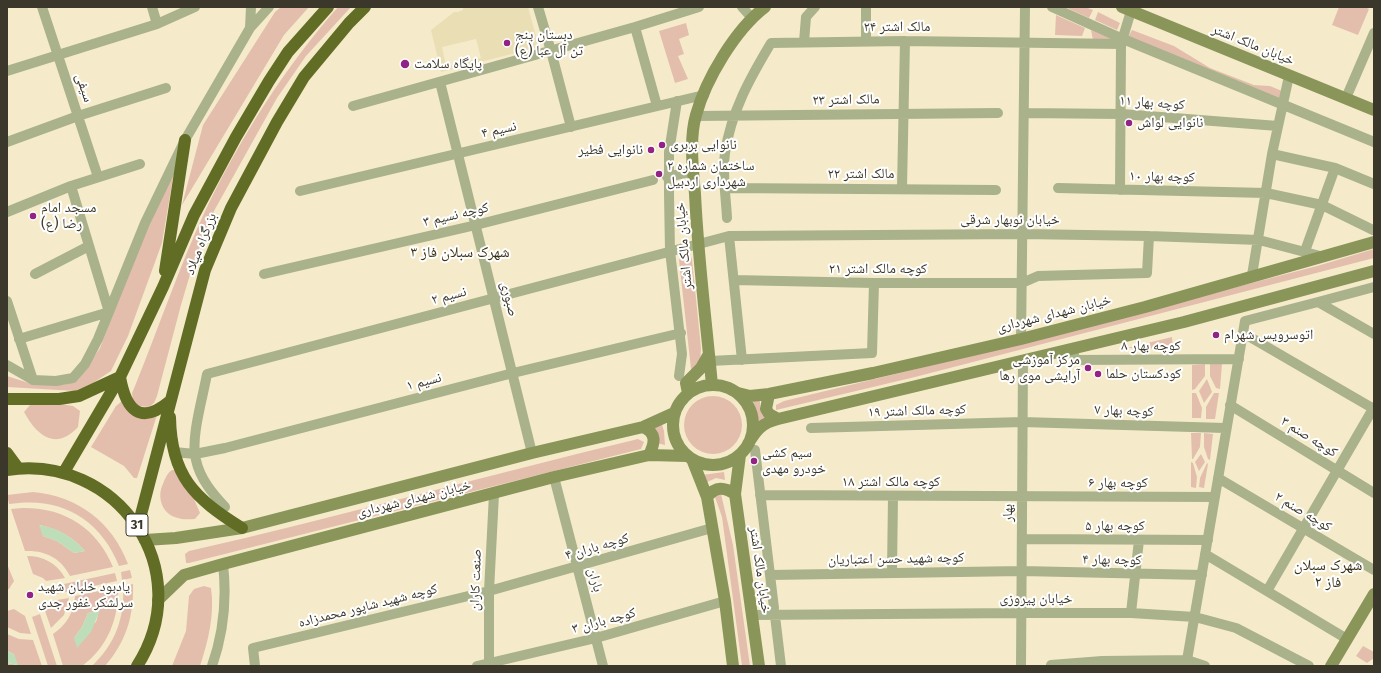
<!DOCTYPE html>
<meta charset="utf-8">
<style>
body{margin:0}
#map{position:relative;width:1381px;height:673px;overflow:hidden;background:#f5ebca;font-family:"Fira Sans",sans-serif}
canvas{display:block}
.frame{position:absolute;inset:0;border:8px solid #3b372a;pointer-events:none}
</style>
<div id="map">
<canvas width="1381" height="673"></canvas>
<div class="frame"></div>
</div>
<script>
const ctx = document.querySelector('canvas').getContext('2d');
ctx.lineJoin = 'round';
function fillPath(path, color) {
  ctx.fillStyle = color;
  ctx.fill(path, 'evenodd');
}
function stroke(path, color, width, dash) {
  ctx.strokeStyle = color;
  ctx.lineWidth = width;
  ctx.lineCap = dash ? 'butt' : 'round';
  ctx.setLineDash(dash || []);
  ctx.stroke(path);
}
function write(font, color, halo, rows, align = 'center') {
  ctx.font = font + ' "Fira Sans","Noto Naskh Arabic",sans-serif';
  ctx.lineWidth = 4;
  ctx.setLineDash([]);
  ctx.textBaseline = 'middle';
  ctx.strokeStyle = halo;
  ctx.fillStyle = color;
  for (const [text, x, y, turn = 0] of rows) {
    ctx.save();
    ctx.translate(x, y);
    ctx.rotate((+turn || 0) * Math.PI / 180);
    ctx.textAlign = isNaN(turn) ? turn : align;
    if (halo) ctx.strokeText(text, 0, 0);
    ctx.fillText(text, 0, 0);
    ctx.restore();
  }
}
const built = new Path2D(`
 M463,7H528L539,47L441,72L431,30L454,12H458L463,10ZM476,39L481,58L446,66L442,47Z`);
const green = new Path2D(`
 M281,7H309L284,35L182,205L203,125L275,12Z
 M338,7H351L306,56L277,98L214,211L194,261L181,305L157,396L154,403L149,407L139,406L133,401L132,393L135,386C159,327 179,267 206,209C241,137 285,67 338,7Z
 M1065,7H1085L1093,10L1089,18Z
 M1339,7H1365L1369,9L1358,35L1332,25Z
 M1098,12L1120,23L1117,30L1095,20Z
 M1056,15L1085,28L1082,36L1055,35Z
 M686,23L689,35L679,39L684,54L678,56L688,79L675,83L659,31Z
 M1091,30L1112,39L1111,41L1093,40Z
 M1132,30L1174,46L1210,68L1254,85L1270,86L1282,91L1280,98L1128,37Z
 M175,166L162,243L128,336L111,371L93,383L75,391L7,387V376L35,385H63L78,380L100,348L128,274Z
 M1374,249V258L915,377L776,410V405L784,401L974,355L1317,266Z
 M682,254H690L692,259L701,348L700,365L696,370L691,369L679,260Z
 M1172,337L1173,349L1127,348Z
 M1205,364V376L1195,389L1192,390V365Z
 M1210,364H1222L1220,389L1216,388L1210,376Z
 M1207,379L1212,392L1204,403L1199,391Z
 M1192,393H1196L1202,408L1201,418H1192Z
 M1214,393H1219L1215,419H1206V407Z
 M684 425a29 29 0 1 1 58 0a29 29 0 1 1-58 0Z
 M753,400L760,401V410L765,419L759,422Z
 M122,401L157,415L137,478H134L124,466L91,447L116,406Z
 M49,402L73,406L80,411L78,427C56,451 37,436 24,412L30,405Z
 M661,421L664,431L665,445L657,443L654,429Z
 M1191,433H1201L1200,447L1193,459H1192Z
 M1204,433L1213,434L1210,460L1208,459L1204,447Z
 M638,439L644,442L641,449L189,563H186L185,554L189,551C339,517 488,475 638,439Z
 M1201,454L1205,462L1199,471L1195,462Z
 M1191,462L1193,463L1197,477L1196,488L1191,487Z
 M1207,463L1208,464L1204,488L1199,487L1200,478Z
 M172,470H176L194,499L200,513L195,519C189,519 183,520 178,518C163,515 157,499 162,486C165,480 166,474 172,470Z
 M724,472L725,480L716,478L705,483L702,475Z
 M33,492C78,496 112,522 128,564L119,566C100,518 60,496 9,504L7,495Z
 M721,494L733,545L750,666H742L722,517L715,497Z
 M22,508C64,507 97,528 113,567L70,576C61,558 45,550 25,551L11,509ZM40,525C58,529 72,536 85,551L74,553L57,541L43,536Z
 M27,556C43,556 57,563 65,578L46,581L43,578L33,574Z
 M7,564L14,581L9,589L7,590Z
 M130,570L132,578L122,580L121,572Z
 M115,573L117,581L51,595L50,587Z
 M133,584C134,616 126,642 105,666H92C115,644 125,618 123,586Z
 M204,586L211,588C215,614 208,642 200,666H172L186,631L189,596L194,589Z
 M118,587C119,618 108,647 82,666H63L53,634C66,625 74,613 75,596ZM99,611L96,622L74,638L82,627L88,613Z
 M69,598L64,615L51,628L45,611L51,601Z
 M14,609L25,616L31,634L20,633L7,627V611Z
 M40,614L57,666H48L32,617Z
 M7,634L19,639L33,640L42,666H7V663L17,665L14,654L7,651Z
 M1363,646L1374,652V658L1367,663L1356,656Z`);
const water = new Path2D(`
 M39,525C58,528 73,537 85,551L74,553L57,541L43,536Z
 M100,610L91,632L77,648L74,638L82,627L88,613Z
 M7,651L14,654L18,665L7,663Z`);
const street = new Path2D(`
 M42,7L98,177
 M152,7L157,24
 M538,7L551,51L571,127
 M742,7L751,17
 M866,7V41
 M1052,7L1123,39L1374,142
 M635,27L657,106
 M250,28L251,7
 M804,42L806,17L815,7
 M7,71L157,24L195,7
 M440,82L532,453
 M1346,98L1374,33
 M677,101L669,152V194L670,251L682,354L679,376
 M353,106L635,27L699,7
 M1024,113L1122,114L1278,126
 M696,116L998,113
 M7,142L78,116L166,88
 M1272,154L1335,168L1374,184
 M667,177L694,171
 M726,188L996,190
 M902,188L905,41
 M1058,188L1266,193L1322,205L1373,230
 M1120,190L1121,44L1131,11
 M300,191L704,95
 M7,212L71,186L140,164
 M727,218C726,197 722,174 725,153C731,112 750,78 771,43L905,41L1121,44
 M729,236L742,360
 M1305,251L1335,168
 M35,274L89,246
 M264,274L476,225L653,180
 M1252,275L1272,154L1289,76
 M734,280L874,283H1022L1038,276L1147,273L1149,236
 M7,301L33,380
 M1318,302L1374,287
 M1243,333L1374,409
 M19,339L109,312L71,186
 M1021,339L1025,7
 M1073,349L1075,360L1239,359
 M710,361L872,353L874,283
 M7,365L33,380L56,381L73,378L85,364L98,339L145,223L185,140L250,28L269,7
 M1230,405L1374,493
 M811,428L1022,422L1225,428
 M755,450L774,608
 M174,452L195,454L225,448L513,373L681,333
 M554,477L603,666
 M1218,478L1374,570
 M760,495L1215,497
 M225,507C213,494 200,479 196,460C190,439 203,397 207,374L729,236L1023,234L1149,236L1259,240L1320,256
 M1022,539L1208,540
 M1205,554L1347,639
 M892,572L893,496
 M770,575L1022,571L1202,575
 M1267,591L1374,407
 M1131,613L1139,540
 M752,615L1021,613H1131L1195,617L1236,628L1309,666
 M775,616L781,666
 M1051,665L1102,661L1187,660L1205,666
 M212,666C224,632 227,599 223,564
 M255,666L253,648L489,591L712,528
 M477,666L596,638L725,601
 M489,666V591L494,494
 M1021,666L1023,361
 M1186,666L1245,321L1318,302L1374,334`);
const secondary = new Path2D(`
 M1122,7L1374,110
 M673 425a40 40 0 1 1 80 0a40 40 0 1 1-80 0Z
 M712,385C706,321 698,258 695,194C693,170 689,139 696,115C706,79 735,30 765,7
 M688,393L686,383L701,368L709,354
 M738,393L750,396L769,394L873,373L1021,339L1145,307L1374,242
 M769,394L766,409L769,414L778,419
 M643,427C657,433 655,443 649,455
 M748,444C756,430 762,423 778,419L1184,322L1374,271
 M740,455L735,494L759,666
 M692,459L707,497L725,601L733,666
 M707,497C716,486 724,487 735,494
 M145,540L176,538L242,528L532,453L643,427L674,413
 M158,600L184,575L223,564L554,477L649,455L687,456
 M1331,666L1374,594`);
const highway = new Path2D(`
 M165,271L185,140
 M120,377C126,410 140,426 170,401
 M7,399H59L79,396L120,377
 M170,417C171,476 194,498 242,528
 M7,453L18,468
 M7,470C117,453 199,570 137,666
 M64,472L120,377L163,287L194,215L236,137L269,81L288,52L328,7
 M138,526L205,270L231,208L277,122L304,77L349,23L365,7`);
const markers = [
 [507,43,4,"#922283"],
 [405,64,5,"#922283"],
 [1129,123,4,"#922283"],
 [662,145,4,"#922283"],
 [651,150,4,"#922283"],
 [659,174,4,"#922283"],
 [33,216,4,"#922283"],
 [1216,335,4,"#922283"],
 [1088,368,4,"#922283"],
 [1098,374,4,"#922283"],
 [754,461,4,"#922283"],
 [30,595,4,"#922283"]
];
const shields = [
 [137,525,22]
];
const shieldNames = [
 ["31",137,525]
];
const streetNames = [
 ["مالک اشتر ۲۴",897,27],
 ["خیابان مالک اشتر",1253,45,22],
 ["سیفی",84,88,72],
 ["مالک اشتر ۲۳",846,100,-1],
 ["کوچه بهار ۱۱",1152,103,4],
 ["نسیم ۴",499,130,-13],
 ["مالک اشتر ۲۲",861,174],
 ["کوچه بهار ۱۰",1162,177,1],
 ["کوچه نسیم ۳",456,215,-13],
 ["خیابان نوبهار شرقی",1010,220],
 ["بزرگراه میلاد",201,244,-69],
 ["خیابان مالک اشتر",684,246,-95],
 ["کوچه مالک اشتر ۲۱",878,269],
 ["نسیم ۲",449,296,-15],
 ["صبوری",509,299,76],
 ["خیابان شهدای شهرداری",1054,314,-14],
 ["کوچه بهار ۸",1151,346],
 ["نسیم ۱",424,382,-15],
 ["کوچه مالک اشتر ۱۹",917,411,-2],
 ["کوچه بهار ۷",1124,411,2],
 ["کوچه صنم ۳",1309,437,32],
 ["کوچه مالک اشتر ۱۸",891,482],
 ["کوچه بهار ۶",1118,483],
 ["خیابان شهدای شهرداری",414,499,-14],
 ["کوچه صنم ۲",1303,512,31],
 ["بهار",1008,513,-90],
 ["کوچه بهار ۵",1115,526],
 ["کوچه باران ۴",597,547,-16],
 ["کوچه شهید حسن اعتباریان",896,559,-1],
 ["کوچه بهار ۴",1112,560,1],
 ["خیابان مالک اشتر",760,570,82],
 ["صنعت کاران",476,580,-88],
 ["باران",595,580,75],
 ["خیابان پیروزی",1036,599],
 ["کوچه شهید شاپور محمدزاده",368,606,-14],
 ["کوچه باران ۳",604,621,-15]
];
const poiNames = [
 ["دبستان پنج",515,35],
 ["تن آل عبا (ع)",515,51],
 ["پایگاه سلامت",414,64],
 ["نانوایی لواش",1137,123],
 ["نانوایی بربری",670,145],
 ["نانوایی فطیر",643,150,"right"],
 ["ساختمان شماره ۲",667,166],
 ["شهرداری اردبیل",667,182],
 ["مسجد امام",41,208],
 ["رضا (ع)",41,224],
 ["اتوسرویس شهرام",1224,335],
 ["مرکز آموزشی",1080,360,"right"],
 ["آرایشی موی رها",1080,376,"right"],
 ["کودکستان حلما",1106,374],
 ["سیم کشی",762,453],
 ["خودرو مهدی",762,469],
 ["یادبود خلبان شهید",38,587],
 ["سرلشکر غفور جدی",38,603]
];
const neighbourhoodNames = [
 ["شهرک سبلان فاز ۳",460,253],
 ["شهرک سبلان",1328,566],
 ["فاز ۲",1328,583]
];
fillPath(built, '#eadeb5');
fillPath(green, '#e4bead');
fillPath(water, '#bddeb9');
stroke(street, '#a9b28b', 10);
stroke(secondary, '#8a955a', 12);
stroke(highway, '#616d24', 12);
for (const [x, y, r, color] of markers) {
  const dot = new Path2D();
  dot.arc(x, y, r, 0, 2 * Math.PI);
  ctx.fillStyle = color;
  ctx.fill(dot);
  stroke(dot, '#fff', 1.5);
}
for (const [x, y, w] of shields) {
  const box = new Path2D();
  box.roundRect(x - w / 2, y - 11, w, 22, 3);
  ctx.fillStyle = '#fff';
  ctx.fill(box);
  stroke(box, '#3b372a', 1);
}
write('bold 13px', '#3b372a', null, shieldNames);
write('14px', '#3b372a', '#fff', streetNames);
write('14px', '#3b372a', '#fff', poiNames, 'left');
write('15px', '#3a3216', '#fff', neighbourhoodNames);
</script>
